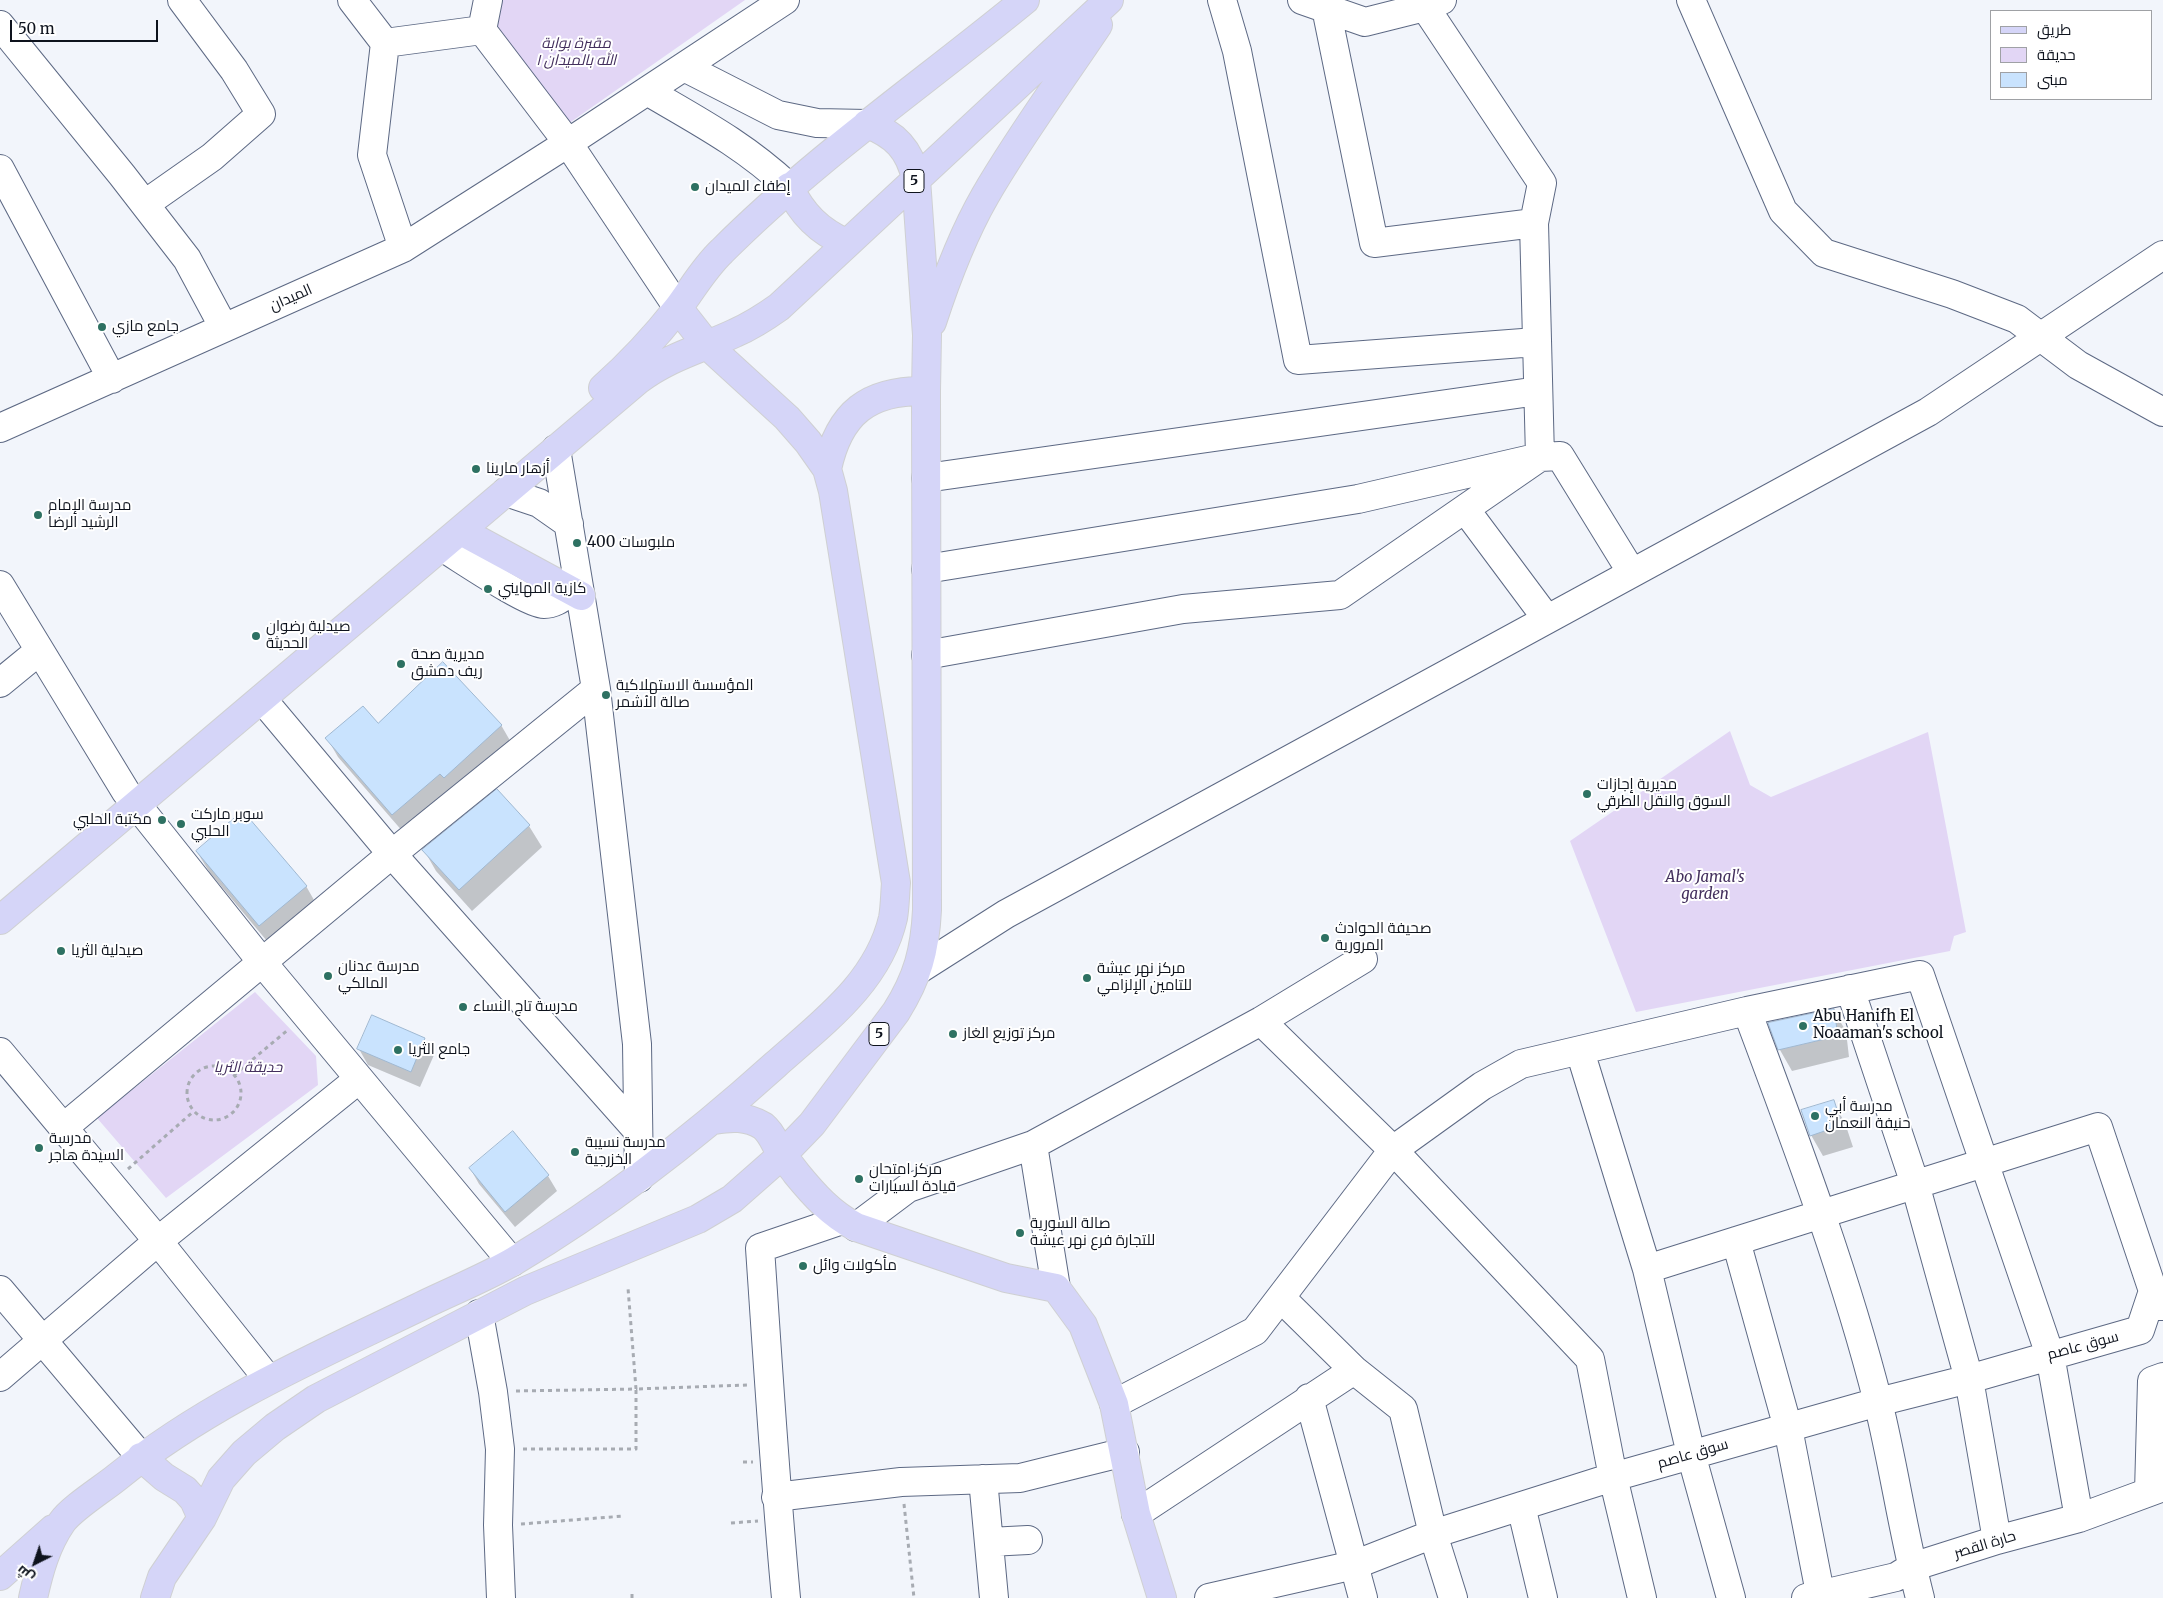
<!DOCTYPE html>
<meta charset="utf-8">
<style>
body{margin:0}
#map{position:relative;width:2163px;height:1598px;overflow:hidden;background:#f2f5fb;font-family:Merriweather,Cairo,serif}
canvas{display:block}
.legend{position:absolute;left:1990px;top:10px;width:162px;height:90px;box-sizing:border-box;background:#fff;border:1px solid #9fa1a5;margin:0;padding:6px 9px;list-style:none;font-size:15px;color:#0e131d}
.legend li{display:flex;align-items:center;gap:10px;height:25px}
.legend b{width:25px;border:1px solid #9fa1a5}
.north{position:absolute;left:10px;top:1538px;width:50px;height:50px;-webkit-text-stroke:4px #fff;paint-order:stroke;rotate:221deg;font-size:14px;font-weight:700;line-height:20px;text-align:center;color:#0e131d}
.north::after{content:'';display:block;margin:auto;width:18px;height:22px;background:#0e131d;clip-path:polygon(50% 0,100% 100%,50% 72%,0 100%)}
.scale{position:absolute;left:10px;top:20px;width:148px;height:22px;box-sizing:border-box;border:2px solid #0e131d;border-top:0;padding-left:6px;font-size:15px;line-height:18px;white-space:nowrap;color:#0e131d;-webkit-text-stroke:4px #fff;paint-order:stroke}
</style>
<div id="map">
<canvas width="2163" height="1598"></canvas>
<ul class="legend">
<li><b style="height:6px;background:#d5d5f8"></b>طريق</li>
<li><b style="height:14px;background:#e2d6f5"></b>حديقة</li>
<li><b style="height:14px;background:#c9e3fe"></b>مبنى</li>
</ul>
<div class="north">ش</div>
<div class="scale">50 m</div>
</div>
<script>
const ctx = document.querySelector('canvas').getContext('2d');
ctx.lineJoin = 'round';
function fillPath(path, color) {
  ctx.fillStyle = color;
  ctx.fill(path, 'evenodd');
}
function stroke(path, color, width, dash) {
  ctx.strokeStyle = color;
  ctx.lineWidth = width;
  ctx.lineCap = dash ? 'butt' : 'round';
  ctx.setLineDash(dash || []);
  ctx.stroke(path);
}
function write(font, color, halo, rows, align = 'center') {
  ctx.font = font + ' Merriweather,Cairo,serif';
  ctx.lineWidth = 4;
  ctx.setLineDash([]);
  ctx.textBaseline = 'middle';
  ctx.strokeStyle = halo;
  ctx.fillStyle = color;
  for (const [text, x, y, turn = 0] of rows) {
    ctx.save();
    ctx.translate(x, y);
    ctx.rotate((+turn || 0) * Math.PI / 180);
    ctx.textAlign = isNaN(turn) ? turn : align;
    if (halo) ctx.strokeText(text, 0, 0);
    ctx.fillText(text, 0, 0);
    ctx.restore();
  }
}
const green = new Path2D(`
 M488,0H745L565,126L482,20Z
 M1730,731L1750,785L1771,797L1928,732L1966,932L1954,936L1950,951L1636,1012L1570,841Z
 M255,992L316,1056L318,1085L166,1198L97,1118Z`);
const shadow = new Path2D(`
 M377,725H501L512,744L404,833L338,757L327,738Z
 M497,791L529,826L542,847L472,911L436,871L424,850Z
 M197,852L306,886L318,907L272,947L210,873Z
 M1833,1010L1846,1031L1849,1057L1792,1071L1780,1050L1770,1024Z
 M424,1039L434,1055L420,1087L368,1065L359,1049Z
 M1833,1102L1845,1123L1853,1147L1823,1156L1811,1135Z
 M512,1133L548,1176L557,1191L515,1227L479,1184L470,1168Z`);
const building = new Path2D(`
 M443,662L502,725L444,778L440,774L392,815L325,738L363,706L378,723Z
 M497,789L530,825L459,890L422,850Z
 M243,811L307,886L259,926L196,851Z
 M1834,1009L1838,1036L1778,1050L1768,1023Z
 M372,1015L425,1038L411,1072L357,1049Z
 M1834,1100L1842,1125L1810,1136L1801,1110Z
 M513,1131L549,1175L505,1212L469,1168Z`);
const path = new Path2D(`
 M187 1093a27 27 0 1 1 54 0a27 27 0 1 1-54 0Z
 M234,1075L289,1029
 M128,1169L194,1111
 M516,1391L636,1389L628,1288
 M523,1449H636V1389L747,1385
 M743,1462H753
 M904,1504L914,1598
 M731,1523L758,1521
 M521,1524L624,1516
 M632,1594V1598`);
const minor = new Path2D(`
 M352,0L385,43
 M488,0L482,30L568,143L678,308
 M1222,0L1237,51L1298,360L1536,342
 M1302,0L1365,22L1425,7L1442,0
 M1691,0L1783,211L1824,253L1952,294L2017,319L2078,365L2163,412
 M1326,8L1374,243L1534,223
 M0,25L122,175L187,259L224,328
 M684,67L778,115L817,123L867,124
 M647,91C700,122 744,145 789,187
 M0,169L112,379
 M145,204L212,157L261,114L234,70L182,0
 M403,248L372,155L385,43L482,30
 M0,428L403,248L568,143L785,0
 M556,449L596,689L637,1044L639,1178
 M926,478L1538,391
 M506,492L539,503L569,524
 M1465,509L1547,619
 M442,547C459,557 529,605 544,604C555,604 563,597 572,591
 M926,569L1358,499L1540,457L1534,223L1542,183L1425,7
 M0,585L126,792
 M926,655L1183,609L1340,595L1540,457L1560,456L1632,573
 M0,683L39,651
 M262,699L392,854L638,1131
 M137,805L262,962L512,1262
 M918,970L1006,914L1928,412L2163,255
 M1850,989L1915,1184L1969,1379L1997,1540
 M1747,1011C1795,1140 1844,1268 1878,1402C1894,1467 1903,1533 1920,1598
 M1261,1021L1393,1150L1590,1359L1613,1477L1642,1598
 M1580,1051L1647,1269L1691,1454L1731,1598
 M0,1052L158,1241L268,1379
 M63,1128L392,854L596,689
 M1033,1145L1261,1021L1363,959
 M856,1227L908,1188L1033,1145L1056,1288
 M1736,1241L1788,1428L1821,1598
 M1647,1269L2098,1127L2153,1291L2161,1306
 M0,1290L141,1457
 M1281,1298L1354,1370L1403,1409L1433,1534L1453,1598
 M479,1314L493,1392L500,1449L498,1525L501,1598
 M0,1377L158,1241L359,1079
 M1309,1398L1363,1598
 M1114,1404L1255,1331L1393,1150L1482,1086L1521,1064L1747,1011L1920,975L2050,1355L2079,1518
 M983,1479L994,1598
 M2149,1492L2152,1381L2163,1377
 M776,1497L901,1482L1020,1478L1125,1452
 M1521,1506L1543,1598
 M1136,1514L1354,1370
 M989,1542L1028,1540
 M786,1598C775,1482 768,1365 760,1248L842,1220
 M1209,1598L1354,1565L1433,1534L1613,1477L1878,1402L1969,1379L2140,1330L2153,1291
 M1806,1598L1896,1577L1912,1567L1997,1540L2079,1518L2163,1487`);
const major = new Path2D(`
 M789,187C802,214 819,231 846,243
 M932,322C946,279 962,236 985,196C1019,137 1060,82 1098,25
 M603,388C630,364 656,336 678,308C693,288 704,268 722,251C815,158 924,83 1025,0
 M827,469C839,413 868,390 926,391
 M461,531L581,596
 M0,920L638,380C670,356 701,349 735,333C751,326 765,317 779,307L1109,0
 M714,1120C731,1117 747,1116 763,1126C773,1134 775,1145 782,1155C786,1161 792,1167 796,1173C814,1195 831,1214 856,1227L1006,1278L1056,1288L1083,1325L1114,1404L1136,1514L1162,1598
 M141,1457L164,1477L185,1490L194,1500L202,1518
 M0,1576L53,1529
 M33,1598C39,1571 46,1545 62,1522C72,1508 101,1490 116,1478C206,1405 311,1359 415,1309C447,1293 483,1279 514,1261C608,1205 694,1138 775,1065C822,1023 878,983 893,918C895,907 895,894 896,883L833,491L827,469L808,442L787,418L707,345L678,308
 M155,1598L162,1577L202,1518L221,1479L244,1453L275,1427L316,1399L525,1291L698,1219L732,1199L782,1155L812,1124L896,1012C918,977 925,950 927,910L926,391L927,335L916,179C910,150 895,134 867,124`);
const markers = [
 [695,187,5,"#2e7162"],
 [102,327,5,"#2e7162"],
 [476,469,5,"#2e7162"],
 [38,515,5,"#2e7162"],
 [577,543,5,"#2e7162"],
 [488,589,5,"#2e7162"],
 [256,636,5,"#2e7162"],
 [401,664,5,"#2e7162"],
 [606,695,5,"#2e7162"],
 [1587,794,5,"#2e7162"],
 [162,820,5,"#2e7162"],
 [181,824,5,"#2e7162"],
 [1325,938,5,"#2e7162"],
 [61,951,5,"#2e7162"],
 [328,976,5,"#2e7162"],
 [1087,978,5,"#2e7162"],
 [463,1007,5,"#2e7162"],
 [1803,1026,5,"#2e7162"],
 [953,1034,5,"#2e7162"],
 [398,1050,5,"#2e7162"],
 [1815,1116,5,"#2e7162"],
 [39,1148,5,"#2e7162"],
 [575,1152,5,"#2e7162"],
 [859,1179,5,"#2e7162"],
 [1020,1233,5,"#2e7162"],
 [803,1266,5,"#2e7162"]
];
const shields = [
 [914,181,20],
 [879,1034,20]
];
const shieldNames = [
 ["5",914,181],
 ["5",879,1034]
];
const parkNames = [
 ["مقبرة بوابة",576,44],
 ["الله بالميدان ١",576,61],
 ["Abo Jamal's",1705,878],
 ["garden",1705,895],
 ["حديقة الثريا",248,1068]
];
const poiNames = [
 ["إطفاء الميدان",705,187],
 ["جامع مازي",112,327],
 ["أزهار مارينا",486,469],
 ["مدرسة الإمام",48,506],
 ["الرشيد الرضا",48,523],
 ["ملبوسات 400",587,543],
 ["كازية المهايني",498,589],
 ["صيدلية رضوان",266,627],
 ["الحديثة",266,644],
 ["مديرية صحة",411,655],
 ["ريف دمشق",411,672],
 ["المؤسسة الاستهلاكية",616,686],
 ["صالة الأشمر",616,703],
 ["مديرية إجازات",1597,785],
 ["السوق والنقل الطرقي",1597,802],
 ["سوبر ماركت",191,815],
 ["الحلبي",191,832],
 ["مكتبة الحلبي",152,820,"right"],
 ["صحيفة الحوادث",1335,929],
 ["المرورية",1335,946],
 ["صيدلية الثريا",71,951],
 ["مدرسة عدنان",338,967],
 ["المالكي",338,984],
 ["مركز نهر عيشة",1097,969],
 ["للتامين الإلزامي",1097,986],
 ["مدرسة تاج النساء",473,1007],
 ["Abu Hanifh El",1813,1017],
 ["Noaaman's school",1813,1034],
 ["مركز توزيع الغاز",963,1034],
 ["جامع الثريا",408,1050],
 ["مدرسة أبي",1825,1107],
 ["حنيفة النعمان",1825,1124],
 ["مدرسة",49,1139],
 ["السيدة هاجر",49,1156],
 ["مدرسة نسيبة",585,1143],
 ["الخزرجية",585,1160],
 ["مركز امتحان",869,1170],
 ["قيادة السيارات",869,1187],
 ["صالة السورية",1030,1224],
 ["للتجارة فرع نهر عيشة",1030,1241],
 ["مأكولات وائل",813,1266]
];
const streetNames = [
 ["الميدان",291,298,-24],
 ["سوق عاصم",2083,1346,-15],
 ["سوق عاصم",1693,1454,-16],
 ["حارة القصر",1985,1545,-17]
];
fillPath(green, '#e2d6f5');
fillPath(shadow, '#0003');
fillPath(building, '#c9e3fe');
stroke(building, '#9fb8d1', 1);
stroke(minor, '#5d6984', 30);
stroke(major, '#cfd0d2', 30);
stroke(path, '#a7abb2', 3, [4, 4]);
stroke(minor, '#fff', 28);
stroke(major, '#d5d5f8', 28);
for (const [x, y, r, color] of markers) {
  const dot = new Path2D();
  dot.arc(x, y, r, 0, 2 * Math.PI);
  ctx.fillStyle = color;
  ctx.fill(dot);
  stroke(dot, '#fff', 2);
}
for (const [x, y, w] of shields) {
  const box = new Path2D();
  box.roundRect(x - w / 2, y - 11.5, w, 23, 4);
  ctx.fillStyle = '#fff';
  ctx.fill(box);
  stroke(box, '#0e131d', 1);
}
write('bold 14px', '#0e131d', null, shieldNames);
write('italic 15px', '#432f5d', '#fff', parkNames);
write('15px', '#0e131d', '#fff', poiNames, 'left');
write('15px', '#0e131d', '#fff', streetNames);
</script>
